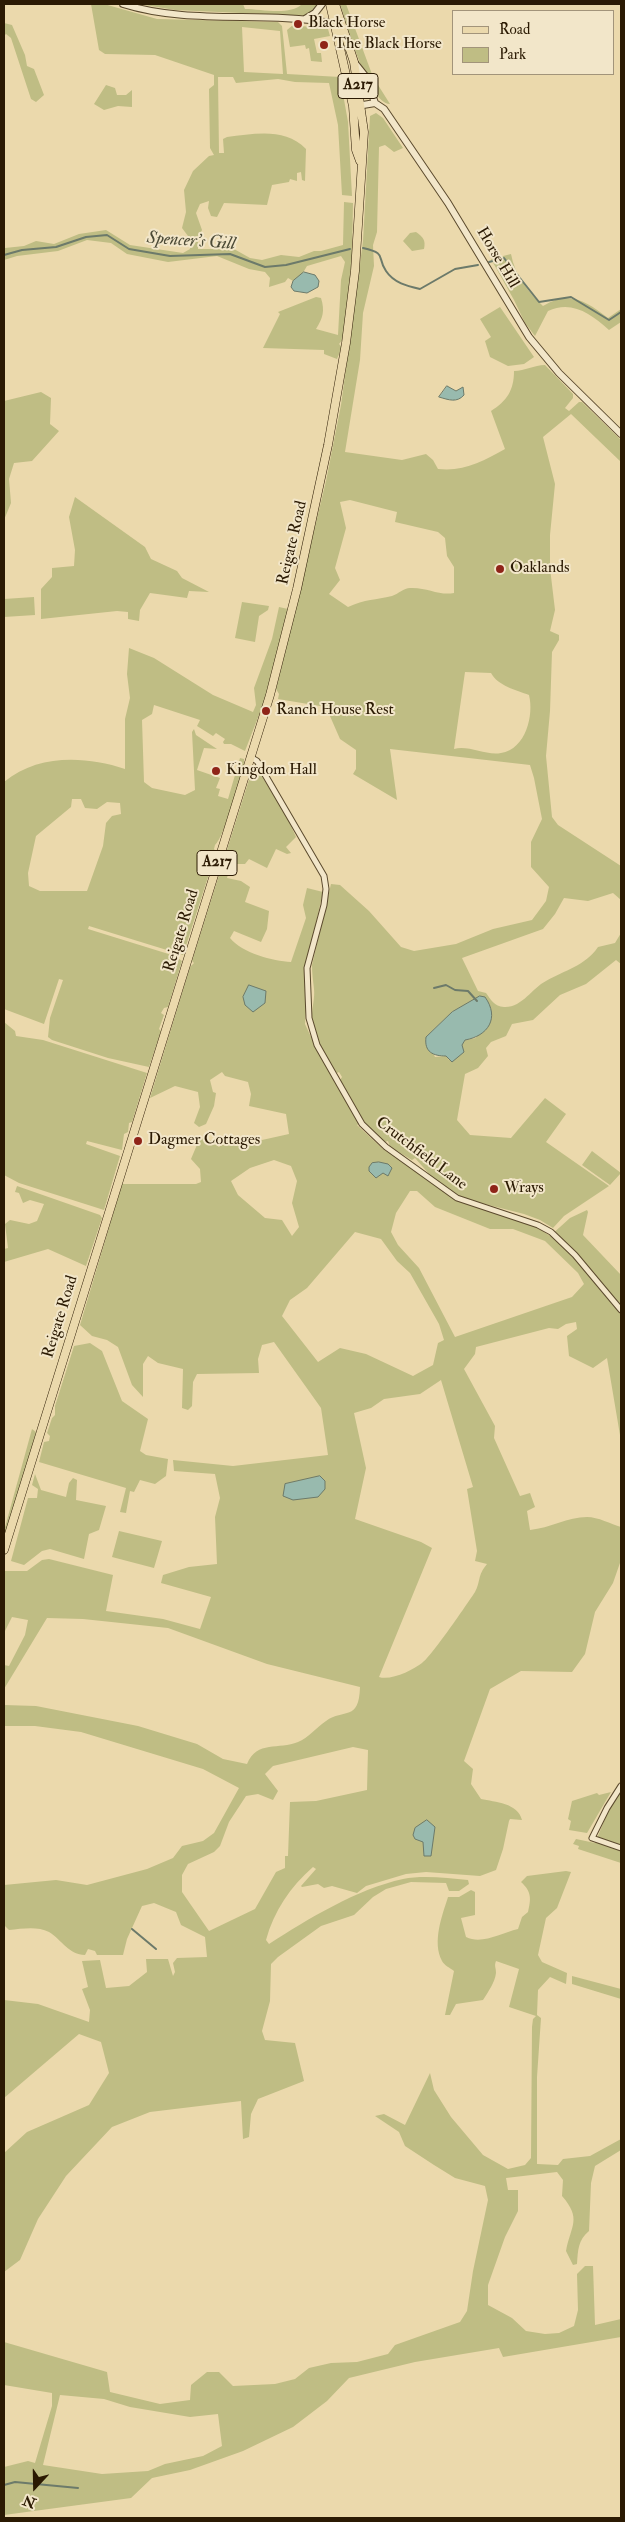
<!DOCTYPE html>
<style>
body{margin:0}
#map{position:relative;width:625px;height:2522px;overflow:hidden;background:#ebd9ac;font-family:"IM FELL Double Pica",serif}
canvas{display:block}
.frame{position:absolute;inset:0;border:5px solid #2b1a03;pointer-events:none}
.legend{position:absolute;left:452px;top:10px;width:162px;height:65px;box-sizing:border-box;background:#f2e6c9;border:1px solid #a2947a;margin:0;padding:6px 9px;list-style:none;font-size:15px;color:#2b1a03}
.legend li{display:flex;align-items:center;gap:10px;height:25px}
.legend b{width:25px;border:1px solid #a2947a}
.north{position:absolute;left:10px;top:2462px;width:50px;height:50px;-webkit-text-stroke:4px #f2e6c9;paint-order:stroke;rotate:201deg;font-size:14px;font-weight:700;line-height:20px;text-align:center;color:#2b1a03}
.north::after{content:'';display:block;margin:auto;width:18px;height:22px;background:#2b1a03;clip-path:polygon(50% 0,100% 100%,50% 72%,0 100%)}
</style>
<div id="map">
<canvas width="625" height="2522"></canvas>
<div class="frame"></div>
<ul class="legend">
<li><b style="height:6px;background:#ebd9ac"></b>Road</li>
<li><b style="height:14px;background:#bfbd84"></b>Park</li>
</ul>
<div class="north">N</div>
</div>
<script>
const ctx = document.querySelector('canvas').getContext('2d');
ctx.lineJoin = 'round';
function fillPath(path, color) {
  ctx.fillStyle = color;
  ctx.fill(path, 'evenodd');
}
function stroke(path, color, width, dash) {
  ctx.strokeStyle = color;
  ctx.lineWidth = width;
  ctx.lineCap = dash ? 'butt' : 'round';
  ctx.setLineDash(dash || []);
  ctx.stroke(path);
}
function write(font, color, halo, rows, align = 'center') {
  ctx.font = font + ' "IM FELL Double Pica",serif';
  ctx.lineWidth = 4;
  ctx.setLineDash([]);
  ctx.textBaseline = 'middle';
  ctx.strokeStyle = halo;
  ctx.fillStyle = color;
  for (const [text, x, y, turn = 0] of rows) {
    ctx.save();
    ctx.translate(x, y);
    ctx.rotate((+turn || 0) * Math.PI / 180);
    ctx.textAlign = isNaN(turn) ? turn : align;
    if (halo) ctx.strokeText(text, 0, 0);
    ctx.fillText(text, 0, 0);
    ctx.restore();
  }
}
const green = new Path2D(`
 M70,4H104L157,19L278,22L282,26L287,74L340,77L348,122L352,196L342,195L338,125L329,83L295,82L278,79L236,83L233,77H218L219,153H224L223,139L227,137C254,134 285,127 306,149L305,181L302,180L301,172L297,173V181L290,179L289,182L272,185L267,205L224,203L217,217L211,216L208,208L209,201L200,204L196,213L202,230L198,239V249H234L250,258L262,260L281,255L299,257L314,251H321L343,245L344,202L353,203L352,257L344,338L339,344L342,347L337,359L324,354V350L263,348L280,314L278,312L316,297L321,298C325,311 323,318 316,329L338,335L341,280L345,262L341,256L307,266L301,276L293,281L288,278L285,282L269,287L270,278L265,272L249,269L217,256L168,262L127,254L111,243L87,240L58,251L17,256L4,260L5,248L24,246L36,241L54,244L79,234L106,230L130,245L183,253L190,249L188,236L182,228L186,212L184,190L193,171L209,156L214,155L210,148L209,89L214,85V75L155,55L105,54L99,50L91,4ZM242,27L280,31L283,74L244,72Z
 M139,4H243L245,9C261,9 290,16 302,4H319L306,16L175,10Z
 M340,4H346L373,77L390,104C368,103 347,24 340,4Z
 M4,23L12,25L25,55L27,66L34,69L44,95L36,102L31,99L11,38L6,34L4,36Z
 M293,25L328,29L330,36L314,39L317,53H321L322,62L311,61L309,48L306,49L305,45L290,47L287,30Z
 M106,85L115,88L117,95H126L132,90V107L118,106L104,110L94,104Z
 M376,113L383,118L403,148L394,152L385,145L379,147L377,232L373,245L374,266L363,313L360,360L345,452L402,460L426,454L433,460L438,469C464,472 483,461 505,449L491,411C507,401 514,390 514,371C525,371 534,365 545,365L573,394V398L565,408L569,411L579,402H582L621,440V462L571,414L543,437L555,484L550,535V568L555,610L550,631L559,635V640L552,652L550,711L546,756L552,817L558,825L621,866V900L613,893L588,901L564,898L555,914L543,929L462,958L478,991L486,993C491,1000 494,1006 504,1007C522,1008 532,988 546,981C565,970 585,966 598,947L615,943L621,933V964L616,960L586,984L560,995L533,1020L512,1024L506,1036L491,1042L486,1048L488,1056L478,1068L465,1074L457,1120L470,1135L511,1138L545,1098L566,1114L546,1142L609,1186L564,1216L553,1228L540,1220L524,1214L461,1198L430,1175L415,1158L412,1160L390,1147L388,1141L385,1142C363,1126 352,1104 340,1080L342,1077L339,1072L337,1073C326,1058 312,1036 312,1016C312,1007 315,998 314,989C313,980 312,974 312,965L331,884L340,885L369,911L401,947L414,951L456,944L493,929L532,920L546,901L549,887L531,867V842L542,819L534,778L530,765L390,749L397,800L353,774L356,769V750L340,739L326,707L278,699L279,694L276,689L326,481L341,405L363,241L370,116ZM350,500L397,512L395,522L438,532L445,538L447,556L454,567V593C439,596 427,587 410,588C404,588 398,594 392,596C376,600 365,599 348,607L329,594L340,580L335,568L346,528L340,502ZM465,672L491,673C498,686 516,690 529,695C534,715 526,749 501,753C486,756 469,745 454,749ZM480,997L476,1038L465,1040L449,1060L446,1056L435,1057L426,1037L452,1012Z
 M416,232C423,237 426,240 424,249L412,251L403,241L410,233Z
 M511,254C515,275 527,291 543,306C569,290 586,301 608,318L621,309V322L609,330C591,314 572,300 548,311L535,336L525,323L514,300L491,259Z
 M500,307L534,357L524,364L508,366L490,357L485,341L491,337L480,319Z
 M41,392L51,398L50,424L59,431L32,461L14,463L9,479L11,503L4,520V401Z
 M75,497L145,547L151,559L177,571L182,578L209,592L189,591L187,598L150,593L140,610L139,621L128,619V612L117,611L41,619V589L52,577V568L74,566L75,550L69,517Z
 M34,597L35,615L4,617V599Z
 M242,602L269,606L268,610L259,616L255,642L235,638Z
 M279,607L288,609L285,622L264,702L245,751L231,744H224L223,742L225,739L216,733L213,736L197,726L200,720L154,705L152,714L142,720L144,782L152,788L185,795L195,790L192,732L194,729L196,735L217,749L204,748L197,770L220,778L216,788L220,789L218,796L228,799L240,758L244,759V764C240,778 224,838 215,845L214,849L216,852L183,955L89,926L88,929L175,956L182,961L168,1007L164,1008L161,1013L164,1015L159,1029L161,1031L149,1067L108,1058L52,1040L48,1037L50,1018L63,980L59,979L44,1024L4,1009V782C38,754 85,756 125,769V719L130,698L127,674L129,648L154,658L213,695L253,712L256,705L254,688L272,639ZM72,799H81L85,808L97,809L107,802L120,803L121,814L112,816L106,823L103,846L87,891H40L29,886L28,873L36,836L71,807Z
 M253,767H256L286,815L296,837L286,847L291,853L287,854L276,849L267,868L249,859L245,864H231L227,878L241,881L250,887L245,902L269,911L267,929L261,942L234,931L230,938C242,953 273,961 291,962L306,918L303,905L307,888L323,892L304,975L307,995L305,1024L318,1052L359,1124L357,1125L383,1149L411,1167L456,1200L535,1226L550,1236L570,1218L587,1210L588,1212L583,1235L621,1275V1441L607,1358L593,1368L569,1356L567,1336L577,1329L576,1322L566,1324L558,1329L549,1328L476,1347L475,1354L464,1369L495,1426L494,1438L520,1496L530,1493L535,1507L527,1511L530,1530C550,1528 568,1517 587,1517C598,1517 611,1524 621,1527V1560L613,1583L595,1612L585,1654L572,1672L521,1671L490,1689L464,1761L473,1769L471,1784L481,1799C495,1802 518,1803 522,1820L510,1819L509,1821L503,1849L496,1870L480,1876L426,1872L406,1874L366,1886L357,1893L332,1886L324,1888L318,1884L302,1887L301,1886L316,1869L313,1867C290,1887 274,1911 266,1940L269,1944C308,1919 357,1889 403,1879C423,1875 447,1878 468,1880L469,1884L459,1891H449L446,1883L411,1882L386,1889L373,1897L354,1915L321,1926L278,1957L271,1964L270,2001L262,2031L265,2040L295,2043L304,2081L258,2099L251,2114L249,2137L243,2139L241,2101L150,2112L112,2127L66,2176L38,2219L20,2260L4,2272V2153L27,2132L89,2105L109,2073L101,2042L79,2034L4,2098V2000L38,2004L89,2022L90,2010L82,1989L88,1987L82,1961L100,1960L106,1988L129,1986L147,1972L146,1959H168L173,1976L175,1972L173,1963L177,1958L207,1957L205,1937L181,1925L176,1912L154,1903L142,1906L127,1939L123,1955H97L95,1951L88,1949L85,1955C69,1955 62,1940 49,1932C37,1926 22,1929 9,1930L4,1925V1885L56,1880L87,1885L147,1869L173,1858L182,1846L203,1841L214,1833L239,1788L203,1769L81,1732L35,1726H4V1705L36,1706L138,1726L197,1744L223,1759L247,1764C257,1740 279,1750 298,1742C308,1738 317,1727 326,1721C344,1708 359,1722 360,1687L267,1664L168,1628L83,1619L47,1618L4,1689V1665L9,1666L25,1635L28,1620L12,1617L4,1633V1571H27L42,1560L49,1559L113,1575L106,1611L163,1619L200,1629L211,1597L161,1583L163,1575L189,1567L217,1564L215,1517L220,1498L215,1474L174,1471L173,1460L233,1466L328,1455L321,1408L274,1342L262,1345L258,1359L259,1373L197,1374L193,1382L192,1406L188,1410L182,1408L183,1369L158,1363L148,1356L143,1364V1397L132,1385L118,1347L107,1340L92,1336L80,1325L122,1184H196L201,1182L200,1169L191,1159L199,1140L206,1137L219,1147L230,1136L262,1140L289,1134L286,1114L249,1106L251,1094L248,1082L225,1076L222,1072L210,1080L213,1092L216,1093L214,1106L206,1124L199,1127L194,1123L200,1107L198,1092L175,1086L150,1098L190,967L194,963L192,961ZM274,1160L291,1166L297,1181L292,1203L299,1227L292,1236L282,1220L265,1218L238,1195L231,1181L250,1168ZM410,1191H417L435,1207L490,1229H513L545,1241L578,1273L584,1284L572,1297L455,1337L419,1268L398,1245L391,1232L396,1213ZM355,1232L381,1239L397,1261L410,1273L439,1324L444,1340L438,1343L433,1365L413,1376L366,1354L340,1348L318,1362L282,1316L290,1300L307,1288ZM441,1380L473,1487L467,1489L477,1551L475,1561L487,1564C477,1576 481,1581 475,1592C467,1604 431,1657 422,1663C413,1670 391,1681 379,1677L432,1548L421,1542L355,1519L366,1468L354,1413L371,1408L384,1399L420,1394ZM353,1747L368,1750L367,1790L316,1801L290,1802L288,1856H285V1868L276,1872L255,1909L209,1931L182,1892V1875L188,1864L214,1852L220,1846L229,1822L246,1796L258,1794L273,1800L278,1791L265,1774L273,1766Z
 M4,1022L15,1031L16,1036L43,1040L147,1073L132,1122L129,1123L128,1132L124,1134L122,1150L87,1141L86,1144L120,1156L104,1210L19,1183L4,1175Z
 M592,1151L621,1173L610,1185L582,1165Z
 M17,1186L100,1215L102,1218L86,1266L48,1249L4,1262V1249L8,1248L5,1224L10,1220L29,1224L37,1221L44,1204L30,1200L23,1203L19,1193L15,1192Z
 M90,1343L102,1351L122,1401L148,1419L140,1451L146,1455L168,1459L166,1476L155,1484L140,1480L134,1492L130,1491L126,1513L120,1512L126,1488L39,1462L44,1442L49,1441L50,1436L47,1433L52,1418L55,1415V1406L74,1346Z
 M32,1429L36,1432L13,1518L4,1541V1531Z
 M35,1474L41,1490L66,1497L69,1483L73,1478L77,1480L76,1500L106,1506L99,1530L89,1534L84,1559L50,1549L42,1551L24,1565L11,1561L28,1498H37L38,1489L32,1485Z
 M119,1531L162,1541L154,1568L112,1557Z
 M621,1790V1863L578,1849L579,1846L573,1844L576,1839L595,1843L610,1807Z
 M611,1792L587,1833L569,1830L571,1821L568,1819L572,1801L597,1793L599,1795Z
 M566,1871L571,1872L557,1908L546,1918L538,1955L542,1962L567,1973L566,1984L550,1977L538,1990L537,2015L541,2018L537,2077V2164L558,2165L563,2159L590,2156L621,2139V2150L595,2166L591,2183L589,2231C578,2240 578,2250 577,2264L573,2265L566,2251C571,2225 582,2219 562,2196L563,2180L557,2172L506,2178L508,2190H518V2211L505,2237L488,2285V2305L512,2318L526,2331L545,2334L559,2333L574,2326L578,2310L577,2274L585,2266H593L595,2325L621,2319V2337L503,2357L499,2348L415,2362L349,2378L327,2401L293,2427L243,2451L190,2470L152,2478L131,2498L4,2515V2467L28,2461L35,2463L52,2406V2393L4,2385V2342L107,2372L110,2392L160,2404L190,2400L191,2385L207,2372H219L233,2386L275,2384L295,2379L309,2368L331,2363L357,2362L388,2354L395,2345L460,2322L467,2311L473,2271L488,2200L485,2186L455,2178L434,2165L405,2146L399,2132L375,2116L384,2114L405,2125L430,2073L434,2090L451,2117L483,2155L508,2169L525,2165L531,2158L532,2027L533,2019L536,2016L509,2007L519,1969L496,1961C494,1966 496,1967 496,1973C495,1982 488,1992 483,2000L456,2004L450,2015H445L454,1971C450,1968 444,1965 442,1961C432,1942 442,1916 448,1897H459L471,1890L475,1892V1915L461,1918L466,1937C482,1945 501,1933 518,1929L522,1917L528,1912C531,1899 532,1892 521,1882L527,1876ZM60,2395L104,2399L130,2407L190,2417L218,2414L222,2446L203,2456L165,2464L148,2471L102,2474L43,2465Z
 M572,1976L621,1989V1999L572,1984Z`);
const water = new Path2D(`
 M304,272L315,275L319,281L318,287L307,293L294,291L291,287L293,281Z
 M447,386L456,391L463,387L464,395C457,403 449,400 439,397Z
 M249,985L266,991L265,1003L253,1012L245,1005L243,997Z
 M480,996L485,997C500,1018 488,1036 465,1040L462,1045L464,1052L452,1062L446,1056C433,1056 424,1052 426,1037L452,1012Z
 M379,1162L388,1164L392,1168L388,1176L383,1173L376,1178L369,1171V1167L372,1163Z
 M320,1476L325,1481V1489L318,1497L293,1500L283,1496L285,1484Z
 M427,1820L435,1827L431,1856H424L423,1842L415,1839L413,1835L415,1828Z`);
const stream = new Path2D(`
 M363,248C388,254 376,256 386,271C394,283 407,286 420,289L455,269L478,265
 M4,255L22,250L56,247L86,237L107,235L129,249L170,256L230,254L265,267L286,265L350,249
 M489,262L504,258L539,302L571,297L609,320L621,312
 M434,988L446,985L455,990L468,991L477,1001
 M132,1929L156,1949
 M4,2485L15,2482L78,2488`);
const minor = new Path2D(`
 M250,757L257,761L324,876L326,889L324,905L307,968L309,1018L317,1045L362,1124L386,1147L457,1198L538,1225L551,1232L575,1255L621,1310
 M621,1786L607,1808L592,1838L621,1848`);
const tertiary = new Path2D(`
 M123,4C190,25 262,11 331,23L336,20
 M305,19L315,13L322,4
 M354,62L366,77L375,103
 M357,106L375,103L384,109L448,203L529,337L559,373L621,434`);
const primary = new Path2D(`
 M330,4L353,106L356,150L360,161
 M4,1550L270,695L297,589L328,445L346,343L355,271L364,132L354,62L335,4`);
const markers = [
 [298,24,5,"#8f2418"],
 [324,45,5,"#8f2418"],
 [500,569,5,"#8f2418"],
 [266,711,5,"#8f2418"],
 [216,771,5,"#8f2418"],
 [138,1141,5,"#8f2418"],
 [494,1189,5,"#8f2418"]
];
const shields = [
 [358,86,40],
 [217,863,40]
];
const shieldNames = [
 ["A217",358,86],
 ["A217",217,863]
];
const poiNames = [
 ["Black Horse",308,24],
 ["The Black Horse",334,45],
 ["Oaklands",510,569],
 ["Ranch House Rest",276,711],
 ["Kingdom Hall",226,771],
 ["Dagmer Cottages",148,1141],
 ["Wrays",504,1189]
];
const streetNames = [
 ["Horse Hill",497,258,59],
 ["Reigate Road",293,543,-77],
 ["Reigate Road",182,931,-73],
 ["Crutchfield Lane",421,1154,37],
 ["Reigate Road",61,1317,-73]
];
const waterNames = [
 ["Spencer's Gill",191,242,4]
];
fillPath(green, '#bfbd84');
fillPath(water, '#98baae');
stroke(water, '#6c7a6a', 1);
stroke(stream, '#6c7a6a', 2);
stroke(minor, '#5b4a2d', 7);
stroke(tertiary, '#5b4a2d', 8);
stroke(primary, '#2b1a03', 9);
stroke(minor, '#f2e6c9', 5);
stroke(tertiary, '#f2e6c9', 6);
stroke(primary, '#ebd9ac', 8);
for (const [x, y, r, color] of markers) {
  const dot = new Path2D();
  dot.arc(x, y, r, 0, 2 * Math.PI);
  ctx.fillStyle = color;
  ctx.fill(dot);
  stroke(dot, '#f2e6c9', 2);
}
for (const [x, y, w] of shields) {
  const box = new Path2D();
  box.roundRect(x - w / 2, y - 12.5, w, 25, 4);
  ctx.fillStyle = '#f2e6c9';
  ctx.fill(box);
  stroke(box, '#2b1a03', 1);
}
write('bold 15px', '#2b1a03', null, shieldNames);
write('16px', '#2b1a03', '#f2e6c9', poiNames, 'left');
write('16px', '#2b1a03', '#f2e6c9', streetNames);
write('italic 18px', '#4c4a36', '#f2e6c9', waterNames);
</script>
